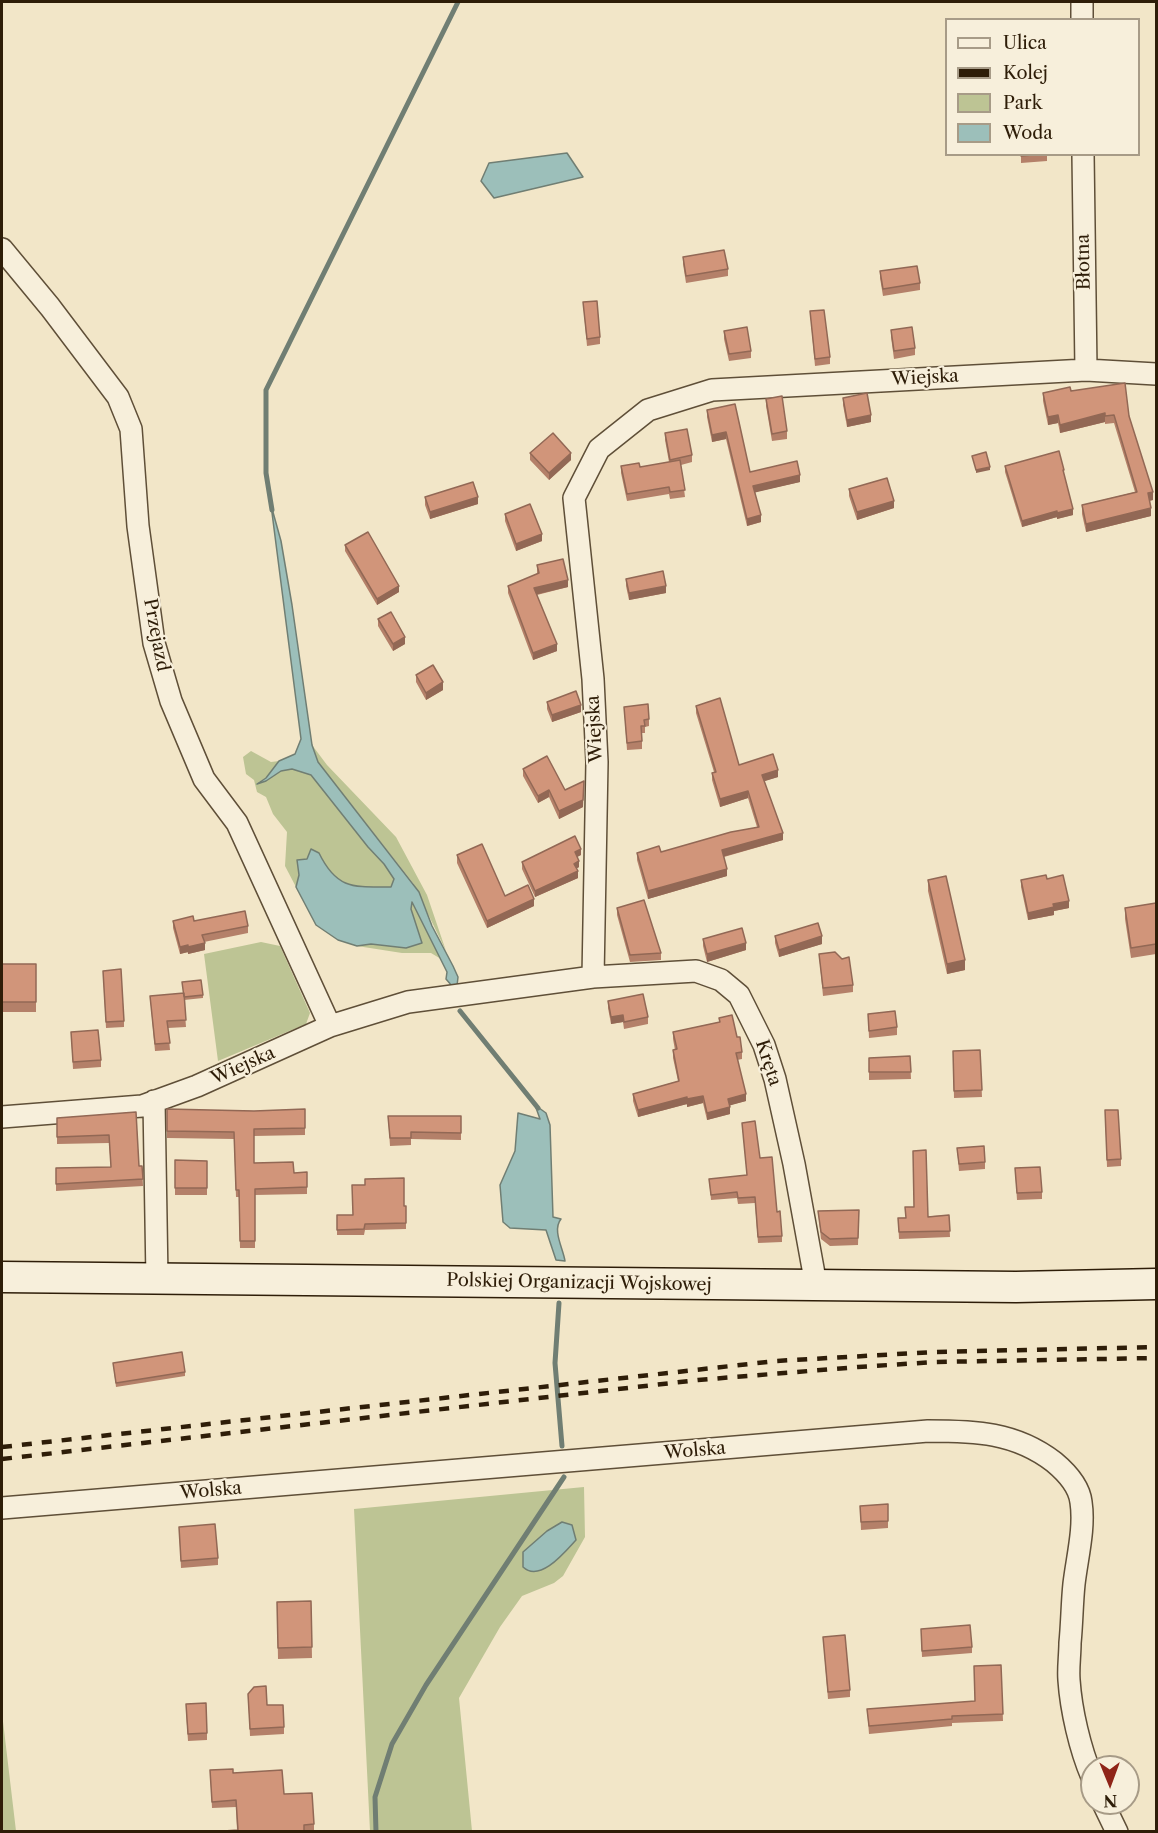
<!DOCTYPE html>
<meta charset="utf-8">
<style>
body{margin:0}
#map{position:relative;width:1158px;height:1833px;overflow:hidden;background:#f2e6c8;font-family:"Libre Caslon Text",serif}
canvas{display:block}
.frame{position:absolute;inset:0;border:3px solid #2e1d08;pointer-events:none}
.legend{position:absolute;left:945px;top:18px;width:195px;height:138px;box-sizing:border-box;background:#f7efdb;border:2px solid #a79b87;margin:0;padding:8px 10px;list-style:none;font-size:18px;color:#2e1d08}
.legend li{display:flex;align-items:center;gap:12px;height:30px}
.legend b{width:30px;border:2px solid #a79b87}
.north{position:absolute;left:1080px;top:1755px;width:60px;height:60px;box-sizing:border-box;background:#f7efdb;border:2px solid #a79b87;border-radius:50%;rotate:179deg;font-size:16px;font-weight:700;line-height:24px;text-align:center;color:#2e1d08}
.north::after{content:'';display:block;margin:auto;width:21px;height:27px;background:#8f2418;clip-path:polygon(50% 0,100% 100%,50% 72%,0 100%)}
</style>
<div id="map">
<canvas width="1158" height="1833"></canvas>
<div class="frame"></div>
<ul class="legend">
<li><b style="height:8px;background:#f7efdb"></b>Ulica</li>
<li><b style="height:8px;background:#2e1d08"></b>Kolej</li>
<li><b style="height:16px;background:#bdc494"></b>Park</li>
<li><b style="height:16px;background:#9cbfba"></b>Woda</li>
</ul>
<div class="north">N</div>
</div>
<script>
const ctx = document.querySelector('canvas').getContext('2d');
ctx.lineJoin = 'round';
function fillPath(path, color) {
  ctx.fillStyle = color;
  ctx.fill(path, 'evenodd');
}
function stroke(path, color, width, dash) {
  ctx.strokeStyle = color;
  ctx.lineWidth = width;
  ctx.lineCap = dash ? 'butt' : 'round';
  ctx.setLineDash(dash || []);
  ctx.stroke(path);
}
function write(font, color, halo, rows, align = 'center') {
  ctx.font = font + ' "Libre Caslon Text",serif';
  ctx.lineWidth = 4.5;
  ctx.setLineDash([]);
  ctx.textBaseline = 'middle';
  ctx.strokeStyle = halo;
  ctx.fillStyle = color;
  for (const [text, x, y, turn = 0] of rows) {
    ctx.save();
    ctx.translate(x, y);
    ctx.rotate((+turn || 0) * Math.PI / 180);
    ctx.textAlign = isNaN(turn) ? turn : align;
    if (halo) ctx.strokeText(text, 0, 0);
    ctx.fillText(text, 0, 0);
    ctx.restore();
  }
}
const green = new Path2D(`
 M312,745L327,765L396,837L427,895L446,951L413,883L318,762Z
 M251,751L271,762L279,761L266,778L259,782L266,781L281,771L292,769L311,775L368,847L384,864L394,879L391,887C354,887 337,891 319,853L307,859L297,860L299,875L296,887L285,866L287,832L273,814L266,797L257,792L254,780L246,774L243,757Z
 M412,901L441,959L431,953H402L357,946L371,944L406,948L421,943L411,909Z
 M261,942L280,946L310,1013L306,1024L218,1061L204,954Z
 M584,1487L585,1537L563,1576L554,1583L522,1596L500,1627L459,1698L472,1831H370L354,1509Z
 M2,1713L16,1831H2Z`);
const water = new Path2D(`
 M567,153L583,177L494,198L481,181L489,163Z
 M271,505L281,541L292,605L312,745L318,762L419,892L432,926L453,966L458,977L457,986H452L446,979L447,972L412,902L411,909L422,943L406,948L371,944L357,946L338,940L316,925L296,887L299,875L297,860L307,859L311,849L319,853C337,890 354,887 391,887L394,879L384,864L368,847L311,775L292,769L281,771L266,781L257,784L266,778L279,761L295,754L301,739Z
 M535,1105L546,1113L550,1125L553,1217L561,1219C552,1230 563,1248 565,1261L556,1260L546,1230L510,1228L503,1222L500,1185L515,1151L518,1113L540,1119Z
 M562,1522L572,1525L576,1540C565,1552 540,1583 523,1567V1552L547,1531Z`);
const stream = new Path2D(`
 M272,510L266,473V390L458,2
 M460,1011L538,1108
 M559,1303L555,1363L562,1446
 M376,1832L375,1797L392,1744L426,1685L564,1477`);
const minor = new Path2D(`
 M1082,2V20
 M1083,154L1086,370
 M2,249L50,307L118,397L131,429L138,526L154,643L171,701L204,779L237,823L330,1026
 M593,977L597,762L593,679L574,498L599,449L648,410L712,390L1086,370L1156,374
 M154,1101L157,1279
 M2,1117L142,1106L197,1086L330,1026L408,1002L593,977L696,971L721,980L739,995L764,1045L775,1079L794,1164L816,1285
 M2,1508L928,1431C975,1431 1015,1432 1054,1462C1066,1472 1079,1485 1081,1502C1085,1528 1077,1558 1074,1584C1072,1603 1072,1623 1070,1643C1070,1655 1068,1668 1069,1680C1071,1710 1080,1749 1092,1777
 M1103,1803L1117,1832`);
const secondary = new Path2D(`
 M2,1277L1016,1287L1156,1284`);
const rail = new Path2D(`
 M2,1447L776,1361L934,1352L1156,1347
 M2,1459L698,1380L858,1367L935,1362L1156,1358`);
const wall = new Path2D(`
 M1021,154H1047V161L1021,163Z
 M683,257L728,269V276L686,283L683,264Z
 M880,271L920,283V290L883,296L880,278Z
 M583,302L600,337V344L587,346Z
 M810,311L830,357V364L815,366Z
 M891,330L915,348V355L894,359L891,337Z
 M724,331L751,351V358L729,361L724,339Z
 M1071,391L1129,416L1153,500L1149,501L1151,516L1086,532L1082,514V505L1135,492L1114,423L1105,424V422L1060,433L1058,423L1048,425L1043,401V393Z
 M843,398L871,422L847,427L843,405Z
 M766,399L787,431V439L772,441L766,406Z
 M735,404L750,472L800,482L755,492L761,522L747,526L726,439L712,442L707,417V410Z
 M665,433L692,455V462L681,465L685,497L670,499L669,494L627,501L621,473V466L640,467L669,462L665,440Z
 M530,453L571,460L549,480L530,460Z
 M1005,466L1064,470V476L1073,515L1057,519V517L1022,527L1005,472Z
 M849,489L894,508L857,520L849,496Z
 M425,497L478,504L430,519L425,505Z
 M505,514L542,541L516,551L505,521Z
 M345,545L399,592L377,605L345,551Z
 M537,565L568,587L537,595L557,651L533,660L508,593V586L537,574Z
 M626,579L666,593L629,600L626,586Z
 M378,619L405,644L393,651L378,626Z
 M416,675L443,690L426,700L416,682Z
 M547,702L581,712L552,722L547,709Z
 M696,706L739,765L778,777L764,781L783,840L724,857L727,876L648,899L637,860V853L661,852L757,827L748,798L720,807L712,780V773L714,772L696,713Z
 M624,707L649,719V726L645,727V733H642V749L627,750Z
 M523,769L565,790L583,807L559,819L549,797L538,803L523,776Z
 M457,855L505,896L534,906L487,928L457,863Z
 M581,855L577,857L579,867L576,869L578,878L535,897L522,869V862Z
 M1047,879L1069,908L1054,911V915L1028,920L1021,887V880Z
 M928,880L965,970L947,974L928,891Z
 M1156,903V954L1131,958L1125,919V908Z
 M617,908L661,953V960L630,962L617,915Z
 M173,921H194L248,926V933L204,942L205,950L188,954V952L180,954L173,928Z
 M775,936L822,944L779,957L775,943Z
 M703,939L746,950L707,962L703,946Z
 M819,954L853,985V992L823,996Z
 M2,964H36V1012H2Z
 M103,971L124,1021V1027L106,1028Z
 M203,995V998L184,1000L186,1027L168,1028L170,1050L155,1051L150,996Z
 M608,1001L648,1017V1024L624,1029L623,1022L611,1024L608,1008Z
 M868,1014L897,1027V1035L869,1038Z
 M719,1018L737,1037L742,1052V1059L737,1060L746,1101L730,1105V1114L707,1120L703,1103L687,1107V1104L638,1117L633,1101V1094L678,1081L673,1058V1050H675L673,1039V1032L719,1022Z
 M71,1032L101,1060V1067L73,1069Z
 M980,1050L982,1097L954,1098L953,1051Z
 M910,1056L911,1079L869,1080V1058Z
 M167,1109L254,1111L305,1109V1135L254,1136V1163L294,1173L307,1187V1194L255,1195V1248H240L239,1197H236L234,1139L167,1138Z
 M1105,1110L1121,1159V1166L1107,1167Z
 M136,1112L139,1166H142L143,1186L56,1191V1168L111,1167L109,1143L57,1144V1118Z
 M388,1116H461V1140L411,1139V1145L390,1146Z
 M742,1123L760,1158L777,1212L782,1236V1242L758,1243L755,1203L738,1204L737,1198L711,1200L709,1179L747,1175Z
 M957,1148L985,1162V1169L959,1171Z
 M175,1160L207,1161V1195H175Z
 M1015,1168L1042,1192V1199L1017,1200Z
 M406,1206V1229L365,1230L364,1235H337V1215H353Z
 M859,1210L858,1245L830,1246L821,1239L818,1211Z
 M949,1215L950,1237L899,1239L898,1218Z
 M113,1363L185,1372V1376L116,1387Z
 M888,1504V1528L861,1530L860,1506Z
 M179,1527L218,1558V1565L181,1568Z
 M311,1601L312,1658L278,1659L277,1602Z
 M921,1635L972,1647V1653L922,1657Z
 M823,1637L850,1690V1697L828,1699Z
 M1001,1665L1003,1721L952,1723V1726L869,1734L867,1709L975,1701Z
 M248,1694L267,1705L284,1727V1734L250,1736Z
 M186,1711L207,1733V1740L188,1741Z
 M210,1770L233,1773L284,1794L314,1824V1831L209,1832L237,1830L236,1807L212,1808Z`);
const shadedWall = new Path2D(`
 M1105,413V422L1060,433V425Z
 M871,415V422L847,427V420Z
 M1058,415V423L1048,425V417Z
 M726,432V439L712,442V435Z
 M571,453V460L549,480V473Z
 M990,467V470L976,473V470Z
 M800,475V482L753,493V486Z
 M1153,492V500L1148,501V493Z
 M478,497V504L430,519V512Z
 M894,501V508L857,520V512Z
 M1151,508V516L1086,532V524Z
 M1073,509V515L1057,519V513Z
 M1057,511V517L1022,527V521Z
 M761,515V522L747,526V519Z
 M542,534V541L516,551V544Z
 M568,580V587L534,595V588Z
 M399,586V592L377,605V599Z
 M666,586V593L629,600V593Z
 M405,637V644L393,651V644Z
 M557,644V651L533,660V653Z
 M443,682V690L426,700V693Z
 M581,705V712L552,722V715Z
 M778,770V777L762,782V775Z
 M584,781L583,807L559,819V811Z
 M549,790V797L538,803V796Z
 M748,791V798L720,807V799Z
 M783,833V840L722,857V850Z
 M581,849V855L575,858V852Z
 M579,861V867L574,870V864Z
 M727,869V876L648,899V891Z
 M578,871V878L535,897V891Z
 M534,899V906L487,928V921Z
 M1069,901V908L1054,911V915L1028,920V913L1053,904Z
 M822,936V944L779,957V950Z
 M205,943V950L188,954V947Z
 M746,943V950L707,962V954Z
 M188,945V952L180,954V947Z
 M965,960V970L947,974V964Z
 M623,1015V1022L611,1024V1017Z
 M746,1094V1101L728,1106V1099Z
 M703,1096V1103L687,1107V1099Z
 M687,1097V1104L638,1117V1110Z
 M730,1107V1114L707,1120V1113Z`);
const building = new Path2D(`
 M1021,154H1043L1021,156Z
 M724,250L728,269L686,276L683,257Z
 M917,266L920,283L883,289L880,271Z
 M597,301L600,337L587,339L583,302Z
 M824,310L830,357L815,359L810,311Z
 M747,327L751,351L729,354L724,331Z
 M912,327L915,348L894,351L891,330Z
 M1125,383L1129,416L1153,492L1148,493L1151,508L1086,524L1082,505L1137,492L1114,415L1105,416V413L1060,425L1058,415L1048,417L1043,393L1070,387L1071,391Z
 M867,393L871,415L847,420L843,398Z
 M782,396L787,431L772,434L766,399Z
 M735,404L750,472L797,461L800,475L753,486L761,515L747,519L726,432L712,435L707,410Z
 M687,429L692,455L670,460L665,433Z
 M553,433L571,453L549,473L530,453Z
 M1059,451L1064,470H1063L1073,509L1057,513V511L1022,521L1005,466Z
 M986,452L990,467L976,470L972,456Z
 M680,460L685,490L670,492L669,487L627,494L621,466L639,463L640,467Z
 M887,478L894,501L857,512L849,489Z
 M473,482L478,497L430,512L425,497Z
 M530,504L542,534L516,544L505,514Z
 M368,532L399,586L377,599L345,545Z
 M563,559L568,580L534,588L557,644L533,653L508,586L539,573L537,565Z
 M663,571L666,586L629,593L626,579Z
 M391,612L405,637L393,644L378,619Z
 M433,665L443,682L426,693L416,675Z
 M576,691L581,705L552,715L547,702Z
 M720,698L739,765L773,754L778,770L762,775L783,833L722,850L727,869L648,891L637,853L659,846L661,852L731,832L759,827L748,791L720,799L712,773L716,772L696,706Z
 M648,704L649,719L644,720L645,726H641L642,741L627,743L624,707Z
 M547,756L565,790L584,781L583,800L559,811L549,790L538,796L523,769Z
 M575,836L581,849L575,852L579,861L574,864L578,871L535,891L522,862Z
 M482,844L505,896L528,885L534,899L487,921L457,855Z
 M1046,875L1047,879L1063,875L1069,901L1053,904L1054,907L1028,913L1021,880Z
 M946,876L965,960L947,964L928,880Z
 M644,900L661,953L630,955L617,908Z
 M1156,903V944L1131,948L1125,908Z
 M245,911L248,926L202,935L205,943L188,947V945L180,947L173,921L193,916L194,921Z
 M818,923L822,936L779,950L775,936Z
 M742,928L746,943L707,954L703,939Z
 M835,952L842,959L849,957L853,985L823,988L819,954Z
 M2,964H36V1002H2Z
 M121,969L124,1021L106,1022L103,971Z
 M201,980L203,995L184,997L182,982Z
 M184,993L186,1020L167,1021L170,1043L155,1044L150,996Z
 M643,994L648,1017L624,1022L623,1015L611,1017L608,1001Z
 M895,1011L897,1027L869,1031L868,1014Z
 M732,1015L737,1037H740L742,1052L736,1053L746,1094L728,1099L730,1107L707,1113L703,1096L687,1099V1097L638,1110L633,1094L679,1081L673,1050L677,1049L673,1032L720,1022L719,1018Z
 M98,1030L101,1060L73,1062L71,1032Z
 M980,1050L982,1090L954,1091L953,1051Z
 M910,1056L911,1072H869V1058Z
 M167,1109L254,1111L305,1109V1128L254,1129V1163L293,1162L294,1173L307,1172V1187L255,1189V1241H240L239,1190H236L234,1132L167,1131Z
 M1105,1110H1118L1121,1159L1107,1160Z
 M136,1112L139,1166H142L143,1179L56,1184V1168L111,1167L109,1135L57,1137V1118Z
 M388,1116H461V1133L411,1132V1138H390Z
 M755,1121L760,1158L772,1157L777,1212L780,1211L782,1236L758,1237L755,1197L738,1198L737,1192L711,1195L709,1179L747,1175L742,1123Z
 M984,1146L985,1162L959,1164L957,1148Z
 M926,1150L928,1217L949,1215L950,1231L899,1232L898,1218H906L905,1207H914L913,1151Z
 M175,1160L207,1161V1188H175Z
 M1040,1167L1042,1192L1017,1193L1015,1168Z
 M404,1178V1206H406V1223L365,1224L364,1229L337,1230V1215H353L352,1185H365V1179Z
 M859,1210L858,1238L830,1239L821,1232L818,1211Z
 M182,1352L185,1372L116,1383L113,1363Z
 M888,1504V1521L861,1522L860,1506Z
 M215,1524L218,1558L181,1561L179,1527Z
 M311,1601L312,1647L278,1648L277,1602Z
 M970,1625L972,1647L922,1651L921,1629Z
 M845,1635L850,1690L828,1692L823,1637Z
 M1001,1665L1003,1714L952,1716V1719L869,1726L867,1709L975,1701L974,1666Z
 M266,1686L267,1705H283L284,1727L250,1729L248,1694L254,1687Z
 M206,1703L207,1733L188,1734L186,1704Z
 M233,1769V1773L282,1770L284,1794L312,1793L314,1824L304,1825V1832H209L238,1830L236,1800L212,1802L210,1770Z`);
const streetNames = [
 ["Błotna",1084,262,-91],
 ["Wiejska",925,378,-3],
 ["Przejazd",156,635,79],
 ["Wiejska",595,729,-93],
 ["Kręta",768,1063,72],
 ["Wiejska",243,1066,-24],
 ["Polskiej Organizacji Wojskowej",579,1283,1],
 ["Wolska",695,1451,-5],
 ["Wolska",211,1491,-5]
];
fillPath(green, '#bdc494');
fillPath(water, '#9cbfba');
stroke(water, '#707e73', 1.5);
stroke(stream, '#707e73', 5);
stroke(minor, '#5f4f38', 24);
stroke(secondary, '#2e1d08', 33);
stroke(minor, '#f7efdb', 21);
stroke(secondary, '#f7efdb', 30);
stroke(rail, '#2e1d08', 4.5, [10, 10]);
fillPath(wall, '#b48069');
fillPath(shadedWall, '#926855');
fillPath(building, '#d1957a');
stroke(building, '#926855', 1.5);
write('18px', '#2e1d08', '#f7efdb', streetNames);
</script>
